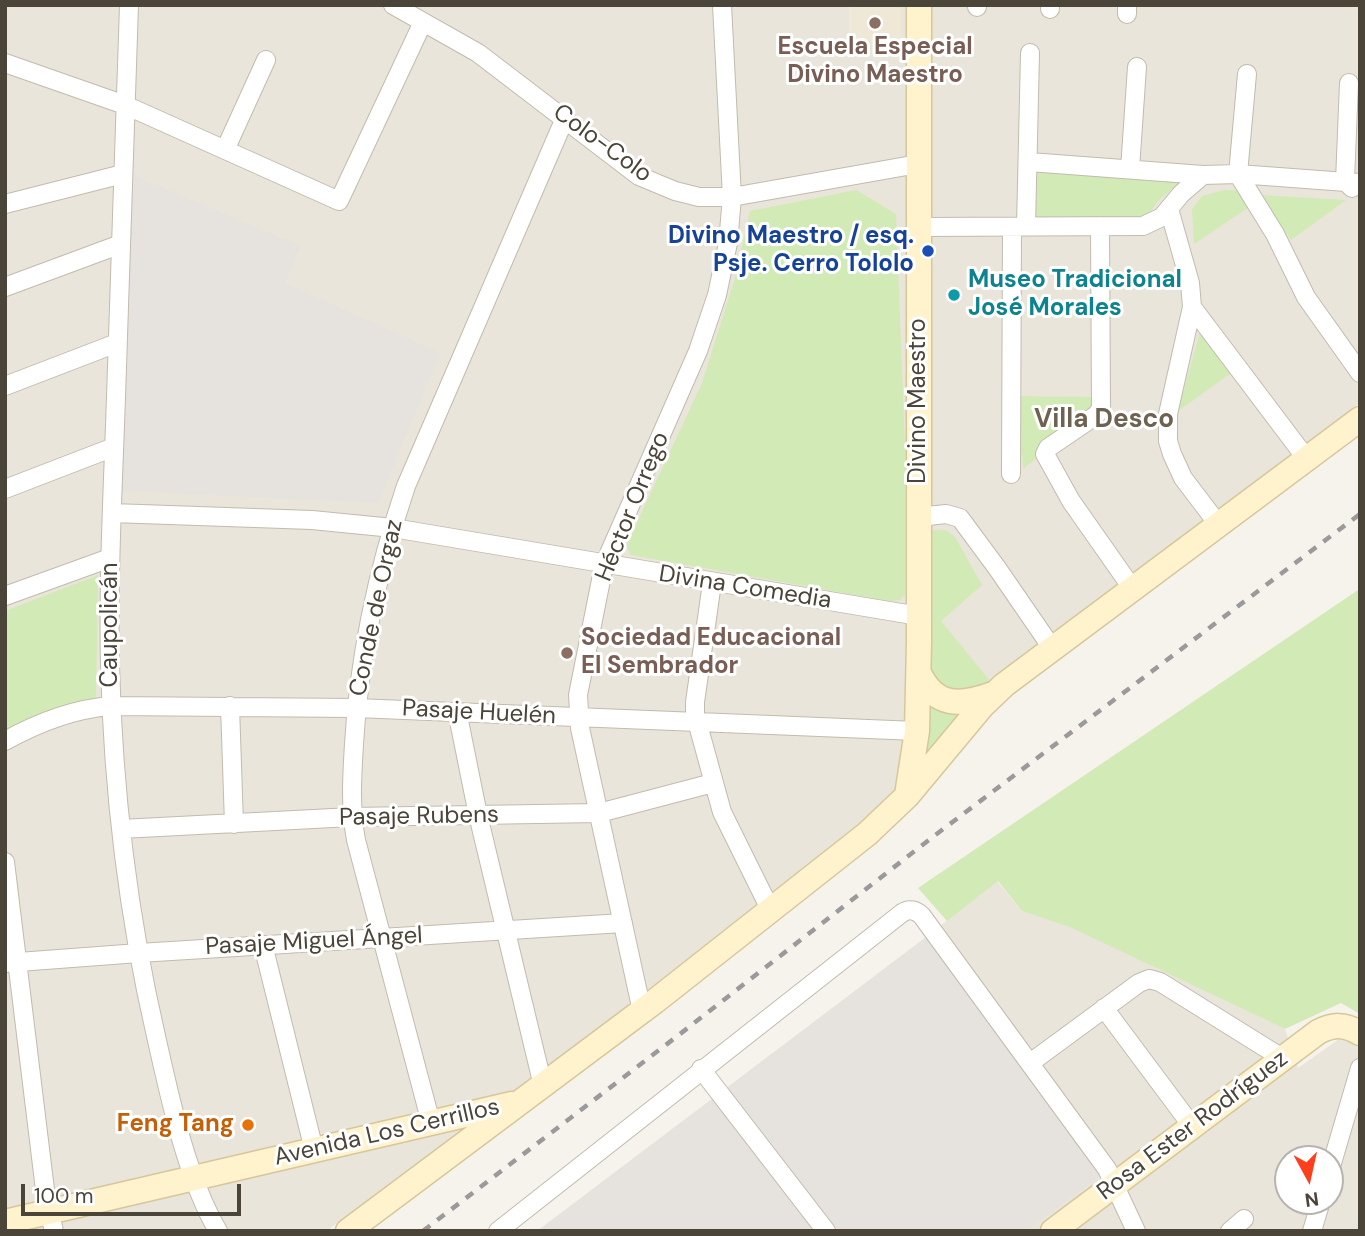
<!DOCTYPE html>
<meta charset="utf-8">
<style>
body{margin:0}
#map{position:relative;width:1365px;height:1236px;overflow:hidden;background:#f6f3ec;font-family:"DM Sans",sans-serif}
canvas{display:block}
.frame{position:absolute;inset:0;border:7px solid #4b4439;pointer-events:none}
.north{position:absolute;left:1274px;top:1145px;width:70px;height:70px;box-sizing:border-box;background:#fff;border:2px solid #b7b4b0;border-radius:50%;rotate:172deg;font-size:19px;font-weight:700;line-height:28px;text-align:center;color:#4b4439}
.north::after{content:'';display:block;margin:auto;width:24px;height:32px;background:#fc3f1d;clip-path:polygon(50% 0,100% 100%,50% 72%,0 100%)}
.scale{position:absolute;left:21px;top:1184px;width:220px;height:32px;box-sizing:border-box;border:4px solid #4b4439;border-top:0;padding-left:9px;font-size:21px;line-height:24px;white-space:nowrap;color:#4b4439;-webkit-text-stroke:5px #fff;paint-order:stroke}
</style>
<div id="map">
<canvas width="1365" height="1236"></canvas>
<div class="frame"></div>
<div class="north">N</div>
<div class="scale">100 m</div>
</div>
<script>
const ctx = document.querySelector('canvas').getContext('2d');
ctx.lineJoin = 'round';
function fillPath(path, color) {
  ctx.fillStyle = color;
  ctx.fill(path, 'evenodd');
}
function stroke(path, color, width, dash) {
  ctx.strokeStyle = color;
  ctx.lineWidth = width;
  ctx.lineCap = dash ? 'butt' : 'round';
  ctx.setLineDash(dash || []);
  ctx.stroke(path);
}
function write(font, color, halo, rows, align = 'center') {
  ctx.font = font + ' "DM Sans",sans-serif';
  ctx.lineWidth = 6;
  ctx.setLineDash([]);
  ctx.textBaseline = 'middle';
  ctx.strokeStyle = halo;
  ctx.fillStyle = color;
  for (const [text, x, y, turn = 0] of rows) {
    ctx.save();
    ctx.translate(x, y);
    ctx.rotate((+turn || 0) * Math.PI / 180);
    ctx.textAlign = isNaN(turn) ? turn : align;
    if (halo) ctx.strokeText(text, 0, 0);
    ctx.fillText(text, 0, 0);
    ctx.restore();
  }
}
const residential = new Path2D(`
 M5,5H1360V403L1048,636L988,685L914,774L862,829L511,1100L326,1231H5Z
 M997,881L1022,911L1070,926L1285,1029L1298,1068L1342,1037L1360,1047V1231H1028L1101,1176L934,931ZM1288,1159H1330V1201H1288Z`);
const industrial = new Path2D(`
 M133,175L300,246L285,283L440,353L378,503L122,491Z
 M934,931L1101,1176L1028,1231H537Z`);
const education = new Path2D(`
 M849,5H901V44L849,40Z`);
const green = new Path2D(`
 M1037,172L1182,181L1160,199L1149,213L1137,220L1036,218Z
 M856,190L896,214L905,448V595L900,600L889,601L631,555L626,546L702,383L735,278L750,211Z
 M1224,190H1240L1249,207L1194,244L1192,209L1202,196Z
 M1260,195L1346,200L1291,240Z
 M1201,328L1234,371L1178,411Z
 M1015,396L1095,397V410L1023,469L1022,455L1015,450Z
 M946,530L955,537L982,585L941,621L990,681L980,688L957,695L924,679L922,531Z
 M98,575L96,698L5,733V611Z
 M1358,590L1360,591V1014L1341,1003L1285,1029L1070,927L1022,911L998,881L947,921L918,888Z
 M925,699L971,708L923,768Z`);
const street = new Path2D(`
 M129,5C124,136 120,267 116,397C113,487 108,576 110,665C113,789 128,915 156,1036C170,1098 186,1176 218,1231
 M393,5L478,53L639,176L675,191L699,197H732L918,164
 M977,5V7
 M1050,5V9
 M1127,5V14
 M5,63L125,105L339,201L423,22
 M1247,74L1238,174L1275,234L1306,297L1360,373
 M1349,83L1345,181L1352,188
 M225,150L266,60
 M1029,162L1203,175
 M1130,169L1137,67
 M5,204L123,174
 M1169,209L1190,283L1192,307L1168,414V441L1172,454L1183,478L1218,524
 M1026,226L1030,53
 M1100,226L1101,409L1095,416L1048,448L1045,454L1071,501L1132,588
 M918,227L1143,226L1162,217L1181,194L1203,175L1238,174L1360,183
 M5,287L121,244
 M1192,307L1306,458
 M5,386L117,343
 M1011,474L1012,227
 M5,489L114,447
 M112,513L312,520L393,528L919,616
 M919,517L946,514L960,518L997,568L1052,648
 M712,583L695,702V714L722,812L771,911
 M5,596L110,558
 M230,706L234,824
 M457,711L478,815L543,1086
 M5,741C39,722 73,709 111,706L356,708L917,731
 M121,829L352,817L599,813L713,783
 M5,862L46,1198L54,1231
 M263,945L314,1150
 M5,963L139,953L623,923
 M1104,1008L1192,1126
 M642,1011L580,728L578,695L604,565L698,351L717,295L728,243L732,197L722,5
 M1030,1063L1139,983L1149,979L1160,982L1282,1058
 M701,1069L826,1231
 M431,1123L356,840C350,807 352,777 354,744C359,657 378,569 406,486L565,118
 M1330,1170L1360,1068
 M498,1231L902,913C909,908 916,910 922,916L1107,1169L1136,1231
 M1230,1231L1244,1219
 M1312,1231L1321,1201`);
const secondary = new Path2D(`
 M919,673C936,709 962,705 993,694
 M907,795L917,731L919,642V5
 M5,1222L512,1104
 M348,1231L654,1002L867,834L907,796L982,706L1004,685L1360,419
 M1053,1231L1318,1032C1334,1024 1344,1024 1360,1033`);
const rail = new Path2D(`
 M423,1231L680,1034L934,836L1360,514`);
const markers = [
 [875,23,7,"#8d6e63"],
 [928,251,7,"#1a4fb4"],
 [954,295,7,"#0f9aa8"],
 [567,653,7,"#8d6e63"],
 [248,1125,7,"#e8710a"]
];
const educationNames = [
 ["Escuela Especial",875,48],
 ["Divino Maestro",875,76],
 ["Sociedad Educacional",581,639,"left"],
 ["El Sembrador",581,667,"left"]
];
const streetNames = [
 ["Colo-Colo",602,144,36],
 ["Divino Maestro",919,401,-90],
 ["Héctor Orrego",633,507,-68],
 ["Divina Comedia",745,588,9],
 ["Conde de Orgaz",377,608,-78],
 ["Caupolicán",111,625,-90],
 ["Pasaje Huelén",479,713,3],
 ["Pasaje Rubens",419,817,-1],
 ["Pasaje Miguel Ángel",314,942,-3],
 ["Rosa Ester Rodríguez",1193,1126,-37],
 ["Avenida Los Cerrillos",387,1133,-13]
];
const transitNames = [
 ["Divino Maestro / esq.",914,237],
 ["Psje. Cerro Tololo",914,265]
];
const cultureNames = [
 ["Museo Tradicional",968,281],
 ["José Morales",968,309]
];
const foodNames = [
 ["Feng Tang",234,1125]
];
const neighbourhoodNames = [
 ["Villa Desco",1104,420]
];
fillPath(residential, '#eae5da');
fillPath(industrial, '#e6e2dd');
fillPath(education, '#efe8d6');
fillPath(green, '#d2eab5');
stroke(street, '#c2bbae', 20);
stroke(secondary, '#d6c79b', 27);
stroke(street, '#fff', 18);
stroke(secondary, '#fff3cd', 24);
stroke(rail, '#9a9a9a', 4.5, [9, 9]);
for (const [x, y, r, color] of markers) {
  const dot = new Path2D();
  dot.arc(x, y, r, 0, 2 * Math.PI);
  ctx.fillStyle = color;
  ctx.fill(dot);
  stroke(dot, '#fff', 2.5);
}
write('bold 24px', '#785e54', '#fff', educationNames);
write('24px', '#4b4439', '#fff', streetNames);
write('bold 24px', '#164399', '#fff', transitNames, 'right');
write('bold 24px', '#0d838f', '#fff', cultureNames, 'left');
write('bold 24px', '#c56008', '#fff', foodNames, 'right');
write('bold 26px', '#6e6250', '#fff', neighbourhoodNames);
</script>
